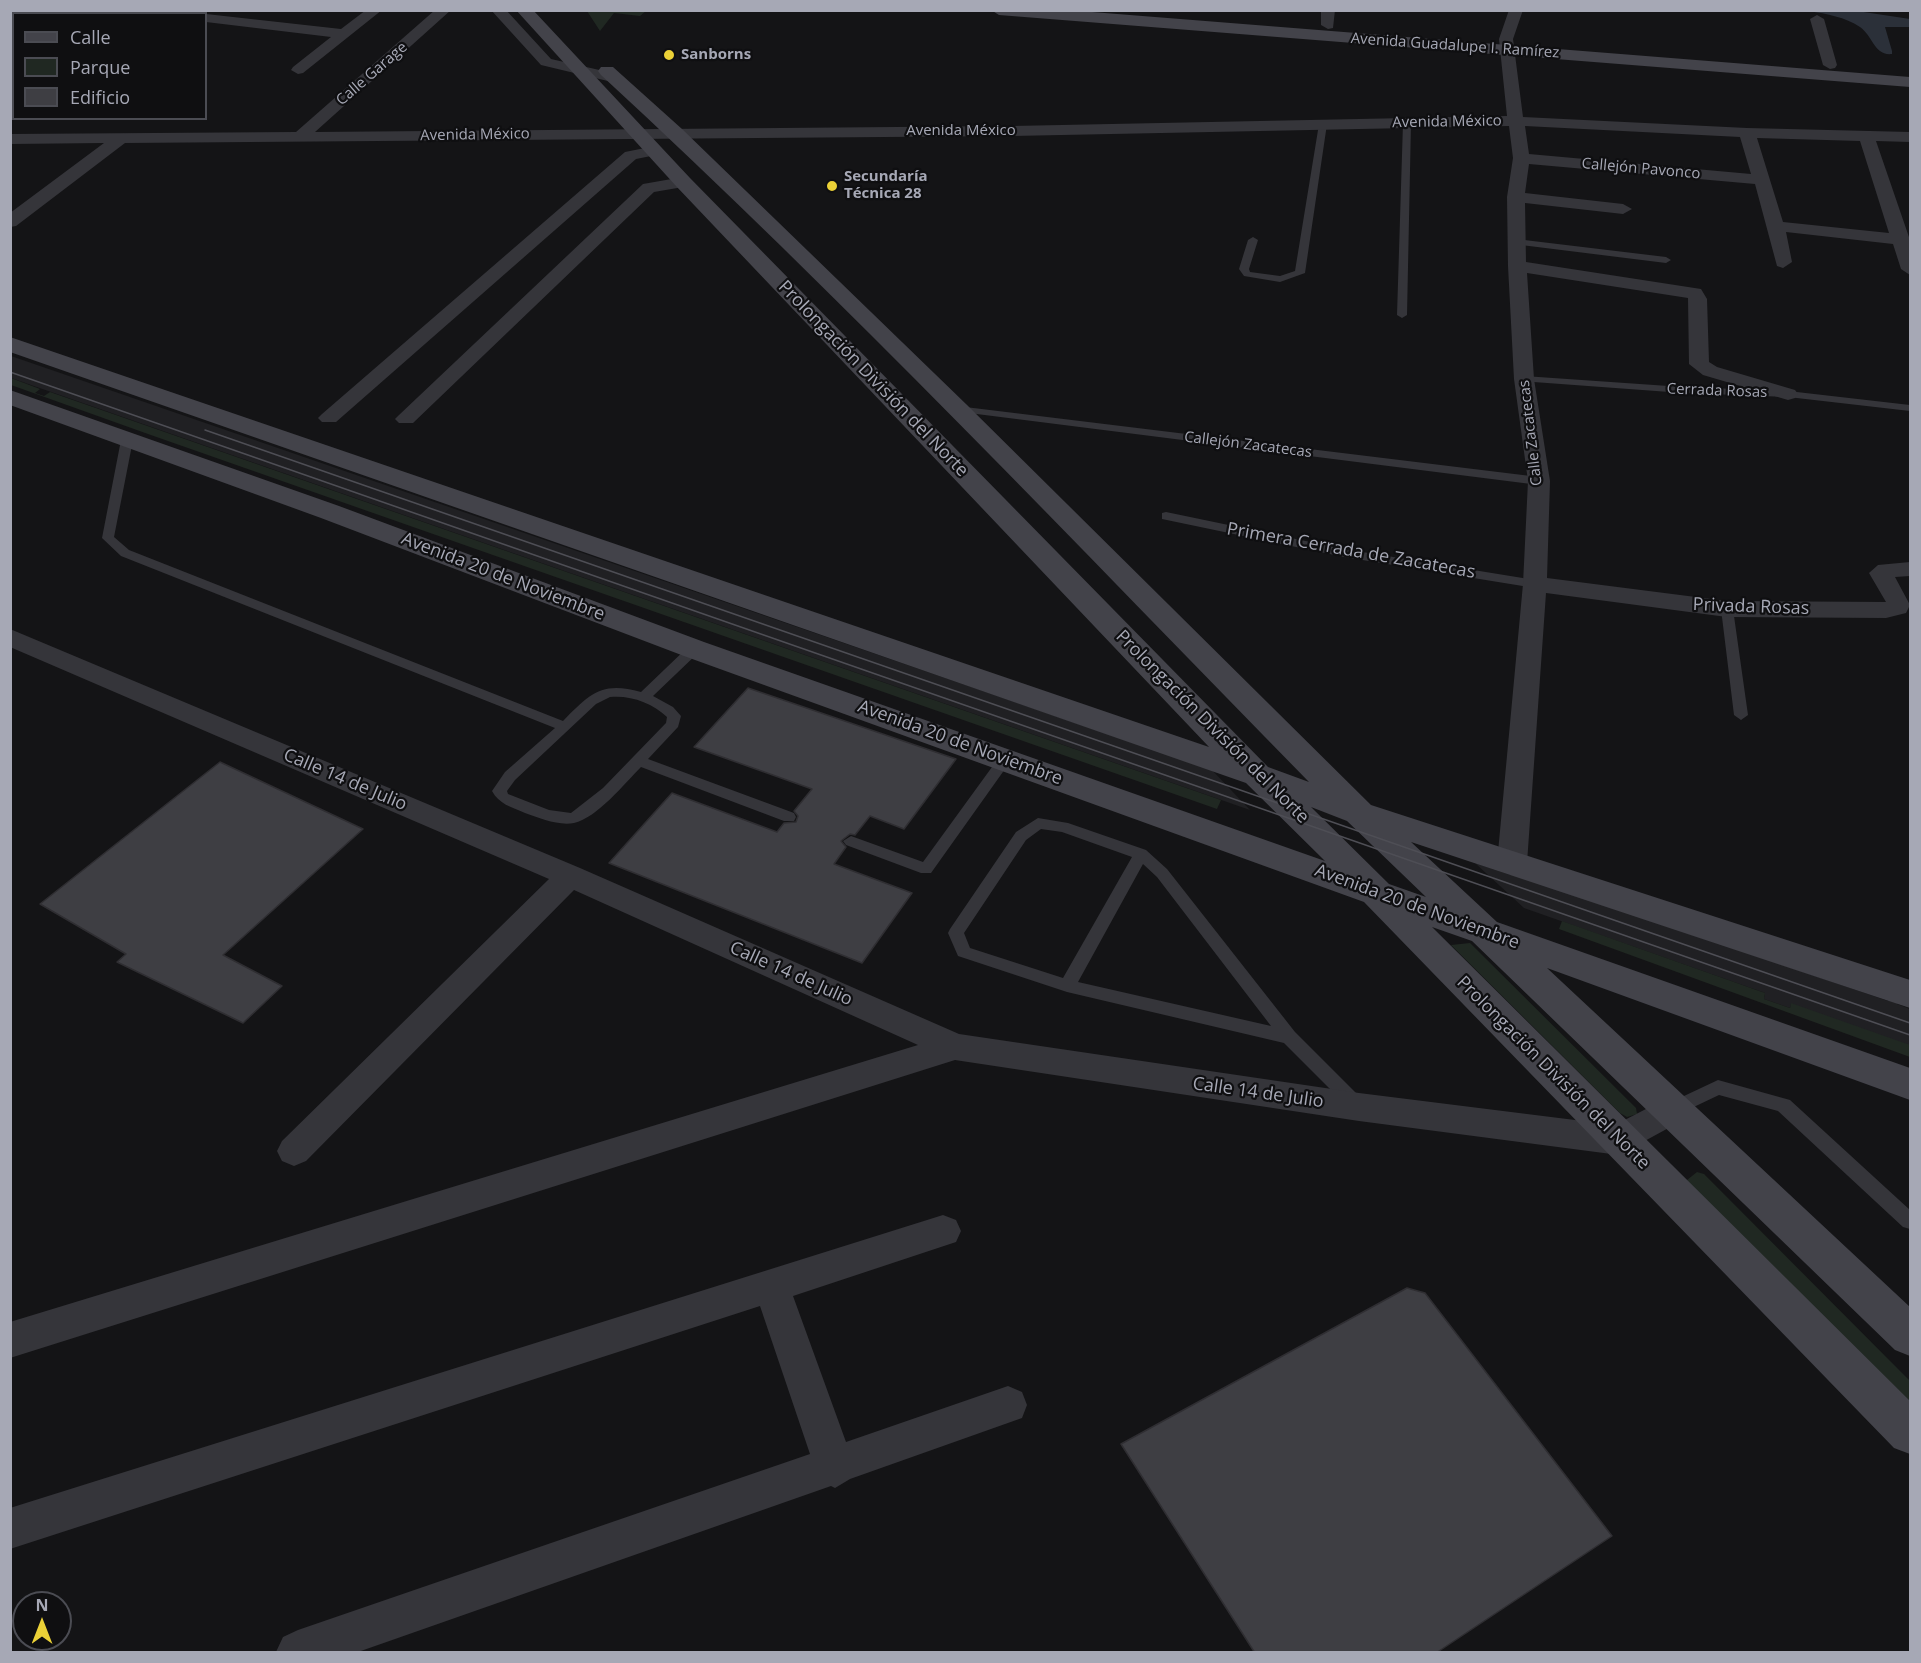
<!DOCTYPE html>
<meta charset="utf-8">
<style>
body{margin:0}
#map{position:relative;width:1921px;height:1663px;overflow:hidden;background:#141416;font-family:"Open Sans",sans-serif}
canvas{display:block}
.frame{position:absolute;inset:0;border:12px solid #a6a8b5;pointer-events:none}
.legend{position:absolute;left:12px;top:12px;width:195px;height:108px;box-sizing:border-box;background:#0f0f11;border:2px solid #4b4c53;margin:0;padding:8px 10px;list-style:none;font-size:18px;color:#a6a8b5}
.legend li{display:flex;align-items:center;gap:12px;height:30px}
.legend b{width:30px;border:2px solid #4b4c53}
.north{position:absolute;left:12px;top:1591px;width:60px;height:60px;box-sizing:border-box;background:#0f0f11;border:2px solid #4b4c53;border-radius:50%;rotate:0deg;font-size:16px;font-weight:700;line-height:24px;text-align:center;color:#a6a8b5}
.north::after{content:'';display:block;margin:auto;width:21px;height:27px;background:#ebd137;clip-path:polygon(50% 0,100% 100%,50% 72%,0 100%)}
</style>
<div id="map">
<canvas width="1921" height="1663"></canvas>
<div class="frame"></div>
<ul class="legend">
<li><b style="height:8px;background:#43434a"></b>Calle</li>
<li><b style="height:16px;background:#202822"></b>Parque</li>
<li><b style="height:16px;background:#3e3e43"></b>Edificio</li>
</ul>
<div class="north">N</div>
</div>
<script>
const ctx = document.querySelector('canvas').getContext('2d');
ctx.lineJoin = 'round';
function fillPath(path, color) {
  ctx.fillStyle = color;
  ctx.fill(path, 'evenodd');
}
function stroke(path, color, width, dash) {
  ctx.strokeStyle = color;
  ctx.lineWidth = width;
  ctx.lineCap = dash ? 'butt' : 'round';
  ctx.setLineDash(dash || []);
  ctx.stroke(path);
}
function write(font, color, halo, rows, align = 'center') {
  ctx.font = font + ' "Open Sans",sans-serif';
  ctx.lineWidth = 4.5;
  ctx.setLineDash([]);
  ctx.textBaseline = 'middle';
  ctx.strokeStyle = halo;
  ctx.fillStyle = color;
  for (const [text, x, y, turn = 0] of rows) {
    ctx.save();
    ctx.translate(x, y);
    ctx.rotate((+turn || 0) * Math.PI / 180);
    ctx.textAlign = isNaN(turn) ? turn : align;
    if (halo) ctx.strokeText(text, 0, 0);
    ctx.fillText(text, 0, 0);
    ctx.restore();
  }
}
const built = new Path2D(`
 M11,356L1212,770L1250,810L11,378Z
 M1475,863L1510,875L1512,872L1888,1001L1889,998L1897,1000V1004L1910,1009V1046L1791,1004L1790,1008L1764,999L1765,993L1524,908Z`);
const green = new Path2D(`
 M587,11H646L640,16L614,13L600,31Z
 M11,378L40,389L35,393L44,396L50,392L1221,800L1217,809L148,434L11,385Z
 M1562,921L1765,993L1764,999L1790,1008L1791,1003L1910,1045V1057L1559,929Z
 M1470,943L1636,1108L1637,1114L1627,1117L1620,1113L1451,945Z
 M1697,1172L1704,1174L1910,1381V1408L1689,1186L1687,1180Z`);
const water = new Path2D(`
 M1809,11H1857L1910,19V27H1885L1892,51V54C1874,56 1873,36 1860,27C1845,17 1827,14 1809,11Z`);
const building = new Path2D(`
 M748,688L956,759L904,829L870,816L855,835L850,834L841,841L846,847L834,864L912,893L862,963L609,863L672,793L777,832L784,823L796,822L798,816L794,811L812,789L694,747Z
 M220,762L363,829L223,955L282,986L243,1023L117,962L126,954L40,904Z
 M1407,1288L1425,1293L1612,1536L1436,1653H1255L1121,1444Z`);
const service = new Path2D(`
 M1407,120L1411,123L1407,315L1402,318L1397,315L1403,123Z
 M1323,121L1327,124L1305,273L1280,282L1244,276L1239,269L1248,240L1253,237L1258,240L1249,269L1250,272L1280,276L1295,271L1319,124Z
 M1516,239L1666,257L1671,260L1666,263L1513,244L1511,242Z
 M1524,376L1683,387L1788,391L1910,405V411L1788,397L1683,393L1520,381V377Z
 M957,406L1539,477L1545,481L1539,485L953,411V407Z
 M127,437L133,440L114,537L129,550L563,721C590,694 601,681 641,692L689,646H699L701,649L699,652L653,696L673,707L681,716L678,727L648,759L794,813L796,817L794,821H784L641,767C625,783 597,818 574,823C558,826 540,818 525,813C511,807 499,804 492,791L505,772L555,728L121,556L102,538L121,440ZM610,697C631,695 652,703 667,717L666,723L603,788L571,813L549,810L508,794L507,791L515,780L596,704Z
 M1166,512L1344,549L1535,580L1541,584L1535,588L1344,557L1162,519V513Z
 M1727,605L1733,609L1748,715L1741,720L1734,715L1721,609Z
 M1005,754L1012,759L1010,762L931,873H921L846,845L843,841L851,836L923,862L1000,756Z
 M1038,818L1068,823L1146,850L1167,869L1295,1032L1363,1100L1366,1105L1363,1110L1357,1112L1351,1110L1284,1043L1067,992L958,956L948,933L950,929L1016,832ZM1041,829L1062,832L1132,857L1063,978L970,948L964,933L1026,840ZM1143,864L1157,877L1271,1026L1078,982Z
 M1718,1080L1790,1100L1910,1210V1229L1903,1227L1778,1111L1719,1095L1679,1114L1673,1116L1667,1114L1664,1109L1667,1104Z`);
const minor = new Path2D(`
 M131,10H167L171,14H135Z
 M366,10H382L303,73L298,74L291,70L293,67L331,37L206,22V14L341,29Z
 M435,10H451L315,132L1012,126L1507,116L1499,39L1509,10H1523L1513,39L1523,117L1747,128L1910,132V142L1876,141L1910,240V275L1901,269L1893,244L1786,232L1792,262L1783,268L1777,266L1755,184L1529,164L1525,193L1623,204L1632,209L1623,214L1525,203L1526,262L1701,289L1707,299L1709,362L1717,367L1795,390L1798,394L1795,398L1788,400L1703,375L1689,364L1688,298L1527,273L1534,379L1550,481L1547,578L1727,601L1886,602L1869,573L1878,565L1910,562V576L1895,577L1910,605L1906,613L1886,618L1727,617L1546,593L1527,863L1522,871L1512,874L1502,871L1497,863L1523,584L1528,481L1514,379L1508,266L1507,197L1513,158L1509,126L1012,136L125,143L16,226L10,227V213L104,143L10,144V134L296,132ZM1525,126L1740,137L1751,174L1529,154ZM1757,138L1860,141L1889,233L1783,222Z
 M491,10H506L551,59L617,74L620,77L612,82L541,65Z
 M1321,10H1335L1333,28L1328,29L1321,25Z
 M1817,15L1824,19L1837,65L1835,68L1830,69L1823,65L1810,19Z
 M10,93H14V102H10Z
 M655,146L663,151L661,154L636,159L336,422H322L318,418L322,414L625,152Z
 M683,177L691,182L689,186L654,192L413,423H399L395,419L399,415L643,184Z
 M10,629L580,868L959,1034L1359,1093L1615,1125L1673,1095L1685,1099L1690,1109L1685,1119L1619,1155L1359,1121L955,1060L10,1358V1322L918,1045L574,890L306,1161L294,1166L282,1161L277,1151L282,1141L549,879L10,647Z
 M943,1215L956,1220L961,1231L956,1242L793,1296L846,1442L1008,1386L1022,1392L1027,1405L1022,1418L850,1479L835,1488L831,1486L358,1652H276L283,1637L298,1630L810,1454L760,1306L10,1549V1508Z`);
const secondary = new Path2D(`
 M516,10H533L690,178L1268,767L1309,782C1076,544 846,301 601,75L598,71L601,67H613L682,129L966,404L1371,805L1910,980V1008L1411,842L1497,922L1910,1068V1100L1547,968L1910,1307V1356L1895,1350L1472,941L1432,927L1910,1401V1454L1894,1448L1364,902L684,656L321,518L10,405V390L339,506L704,642L1325,861L1246,783L10,352V337L1209,747L676,186ZM1311,807L1347,821L1426,897L1389,884Z
 M991,10H1067L1910,77V87L999,15Z`);
const tram = new Path2D(`
 M10,372L1910,1035
 M205,430L1910,1023`);
const markers = [
 [669,55,6,"#ebd137"],
 [832,186,6,"#ebd137"]
];
const farStreetnames = [
 ["Avenida Guadalupe I. Ramírez",1455,46,4],
 ["Calle Garage",372,74,-41],
 ["Avenida México",1447,122,-1],
 ["Avenida México",961,131],
 ["Avenida México",475,135,-1],
 ["Callejón Pavonco",1641,169,5],
 ["Cerrada Rosas",1717,391,2],
 ["Calle Zacatecas",1531,433,-97],
 ["Callejón Zacatecas",1248,445,7]
];
const farPoinames = [
 ["Sanborns",681,55],
 ["Secundaría",844,177],
 ["Técnica 28",844,194]
];
const streetNames = [
 ["Prolongación División del Norte",873,379,46],
 ["Primera Cerrada de Zacatecas",1351,551,10],
 ["Avenida 20 de Noviembre",503,577,21],
 ["Privada Rosas",1751,607,2],
 ["Prolongación División del Norte",1212,727,45],
 ["Avenida 20 de Noviembre",960,743,20],
 ["Calle 14 de Julio",345,780,23],
 ["Avenida 20 de Noviembre",1417,907,20],
 ["Calle 14 de Julio",791,974,24],
 ["Prolongación División del Norte",1553,1073,45],
 ["Calle 14 de Julio",1258,1093,8]
];
fillPath(built, '#202023');
fillPath(green, '#202822');
fillPath(water, '#2b3039');
fillPath(building, '#3e3e43');
stroke(building, '#2f2e32', 1.5);
fillPath(service, '#35353a');
fillPath(minor, '#35353a');
fillPath(secondary, '#43434a');
stroke(tram, '#4e4e55', 1.5);
for (const [x, y, r, color] of markers) {
  const dot = new Path2D();
  dot.arc(x, y, r, 0, 2 * Math.PI);
  ctx.fillStyle = color;
  ctx.fill(dot);
  stroke(dot, '#0f0f11', 2);
}
write('15px', '#a6a8b5', '#0f0f11', farStreetnames);
write('bold 15px', '#a6a8b5', '#0f0f11', farPoinames, 'left');
write('18px', '#a6a8b5', '#0f0f11', streetNames);
</script>
